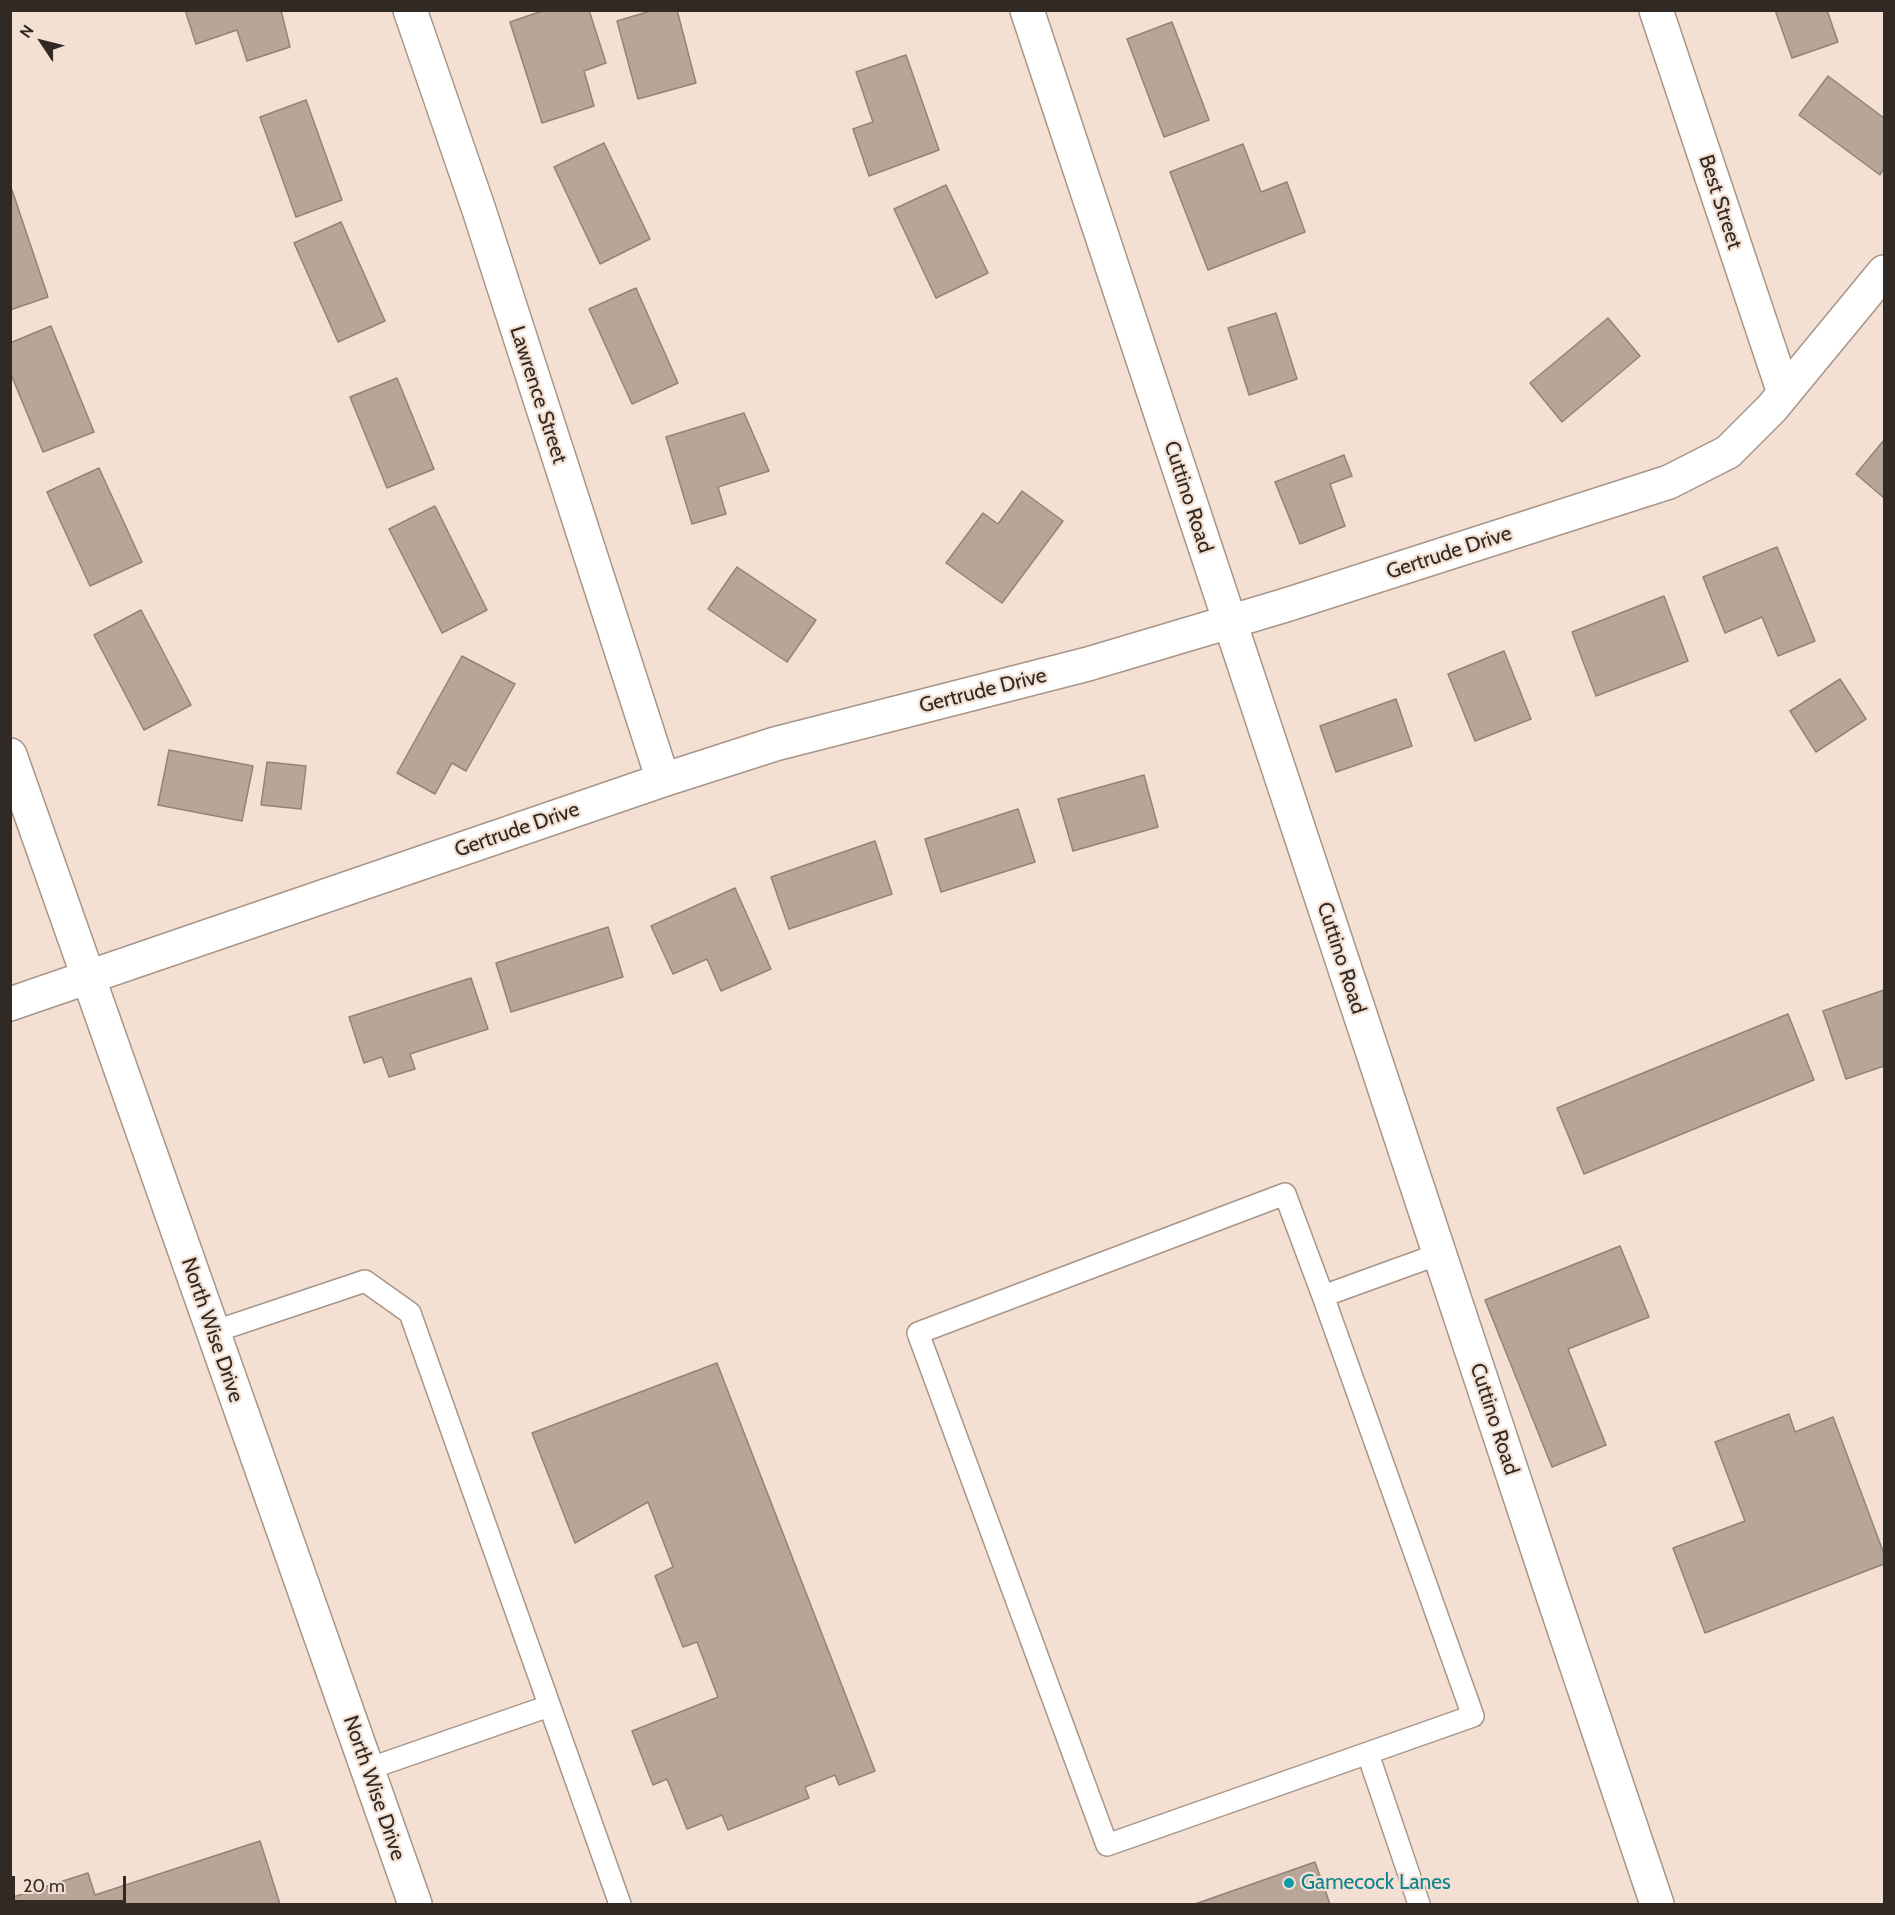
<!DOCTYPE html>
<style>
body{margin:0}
#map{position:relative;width:1895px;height:1915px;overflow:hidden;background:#f3e0d3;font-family:Cabin,sans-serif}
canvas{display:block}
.frame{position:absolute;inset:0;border:12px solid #312a24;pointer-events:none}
.north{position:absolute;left:12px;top:12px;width:60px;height:60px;-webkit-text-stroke:4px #f3e0d3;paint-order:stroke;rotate:305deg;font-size:16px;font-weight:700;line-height:24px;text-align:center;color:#312a24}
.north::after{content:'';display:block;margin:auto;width:21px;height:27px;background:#312a24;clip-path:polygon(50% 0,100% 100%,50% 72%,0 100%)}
.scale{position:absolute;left:12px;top:1876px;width:114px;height:27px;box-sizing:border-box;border:3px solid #312a24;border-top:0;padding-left:8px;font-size:18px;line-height:21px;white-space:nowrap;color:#312a24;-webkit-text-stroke:4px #f3e0d3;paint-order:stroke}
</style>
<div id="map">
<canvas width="1895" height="1915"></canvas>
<div class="frame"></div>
<div class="north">N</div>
<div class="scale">20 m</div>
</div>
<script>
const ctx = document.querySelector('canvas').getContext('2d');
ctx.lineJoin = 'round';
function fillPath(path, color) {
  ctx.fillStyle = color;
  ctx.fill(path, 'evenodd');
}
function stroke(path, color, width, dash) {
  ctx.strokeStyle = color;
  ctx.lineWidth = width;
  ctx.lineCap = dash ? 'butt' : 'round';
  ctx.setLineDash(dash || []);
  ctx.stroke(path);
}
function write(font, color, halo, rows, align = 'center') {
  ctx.font = font + ' Cabin,sans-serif';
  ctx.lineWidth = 4.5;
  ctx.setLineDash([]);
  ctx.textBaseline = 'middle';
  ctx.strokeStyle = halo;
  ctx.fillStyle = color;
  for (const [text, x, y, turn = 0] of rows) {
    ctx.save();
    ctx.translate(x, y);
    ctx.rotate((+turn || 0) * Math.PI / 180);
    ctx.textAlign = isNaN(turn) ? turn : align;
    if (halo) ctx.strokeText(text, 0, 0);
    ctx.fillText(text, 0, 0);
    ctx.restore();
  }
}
const building = new Path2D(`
 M185,10H281L290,47L247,61L237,30L196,44Z
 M545,10H589L606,63L584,71L594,106L542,123L510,22Z
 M654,10H677L696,83L638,99L617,21Z
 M1775,10H1827L1838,42L1792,58Z
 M1172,22L1209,120L1164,137L1127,39Z
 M906,55L939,150L869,176L853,129L873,122L856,72Z
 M1828,76L1884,118V168L1880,175L1799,115Z
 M306,100L342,200L296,217L260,117Z
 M604,143L650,239L600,264L554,167Z
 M1243,144L1261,192L1287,182L1305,232L1208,270L1170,172Z
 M946,185L988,273L936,298L894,209Z
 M12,190L48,297L10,310V191Z
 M341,222L385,321L338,342L294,243Z
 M636,288L678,383L632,404L589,309Z
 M1276,313L1297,379L1249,395L1228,328Z
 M1608,318L1640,356L1562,422L1530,383Z
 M51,326L94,432L43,452L10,372V343Z
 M397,378L434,469L387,488L350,397Z
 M744,413L769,471L718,487L726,514L692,524L666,437Z
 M1884,440V498L1856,474Z
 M1344,455L1352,476L1330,484L1345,526L1300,544L1275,482Z
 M99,468L142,562L90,586L47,492Z
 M1022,491L1063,521L1002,603L946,563L983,513L998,524Z
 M435,506L487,610L442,633L389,529Z
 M1777,547L1815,641L1778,656L1762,617L1725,633L1703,577Z
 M737,567L816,620L787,662L708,609Z
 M1664,596L1688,661L1596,696L1572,632Z
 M141,610L191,705L144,730L94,635Z
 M1504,651L1531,719L1475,741L1448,674Z
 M462,656L515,684L466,771L452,763L435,794L397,773Z
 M1840,679L1866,719L1816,752L1790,711Z
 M1396,699L1412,746L1336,772L1320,726Z
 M169,750L253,766L242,821L158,805Z
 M267,762L306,766L301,809L261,805Z
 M1144,775L1158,827L1073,851L1058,799Z
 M1018,809L1035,862L941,892L925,839Z
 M875,841L892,894L789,929L771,877Z
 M735,888L771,969L721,991L707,959L673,974L651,926Z
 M608,927L623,977L511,1012L496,963Z
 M471,978L488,1029L410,1054L415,1069L389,1077L382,1057L364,1063L349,1017Z
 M1884,990V1066L1846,1079L1823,1011Z
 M1788,1014L1814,1080L1584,1174L1557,1108Z
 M1620,1246L1649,1317L1568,1349L1606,1445L1552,1467L1485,1300Z
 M717,1363L875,1771L839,1785L835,1775L805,1787L809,1798L728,1830L722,1815L687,1829L667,1779L653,1785L632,1731L718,1697L697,1642L683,1647L655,1576L673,1567L648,1502L575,1543L532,1433Z
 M1789,1414L1795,1432L1833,1417L1884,1554V1564L1705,1633L1673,1548L1745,1521L1715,1442Z
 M260,1841L280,1904H10V1898L88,1873L95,1895Z
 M1315,1862L1330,1904H1195Z`);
const service = new Path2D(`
 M1285,1194L1323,1296L1473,1716L1107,1845L918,1333Z
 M1323,1296L1439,1254
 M213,1332L365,1281L410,1313L620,1904
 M1368,1754L1419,1904
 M368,1769L549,1706`);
const minor = new Path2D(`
 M410,10L479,210L663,780
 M1027,10L1553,1596L1657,1904
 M1656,10L1784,393
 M10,1004L663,780L775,744L1088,664L1286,605L1669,482L1728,452L1772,408L1884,272`);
const tertiary = new Path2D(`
 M10,755L415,1904`);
const markers = [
 [1289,1883,6,"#0f9aa8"]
];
const streetNames = [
 ["Best Street",1720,202,72],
 ["Lawrence Street",538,395,72],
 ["Cuttino Road",1188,497,72],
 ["Gertrude Drive",1449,553,-18],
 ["Gertrude Drive",983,691,-14],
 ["Gertrude Drive",517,830,-19],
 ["Cuttino Road",1341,958,72],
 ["North Wise Drive",212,1330,71],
 ["Cuttino Road",1494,1419,72],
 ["North Wise Drive",374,1788,71]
];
const cultureNames = [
 ["Gamecock Lanes",1301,1883]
];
fillPath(building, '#b7a598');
stroke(building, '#938276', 1.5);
stroke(service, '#a79588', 24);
stroke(minor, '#a79588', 36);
stroke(tertiary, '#a79588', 36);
stroke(service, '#fff', 21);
stroke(minor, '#fff', 33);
stroke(tertiary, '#fff', 33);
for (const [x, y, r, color] of markers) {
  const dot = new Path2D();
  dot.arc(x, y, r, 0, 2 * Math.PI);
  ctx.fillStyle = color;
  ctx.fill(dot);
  stroke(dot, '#f3e0d3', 2);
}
write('21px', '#312a24', '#f3e0d3', streetNames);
write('21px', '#0d838f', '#f3e0d3', cultureNames, 'left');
</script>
